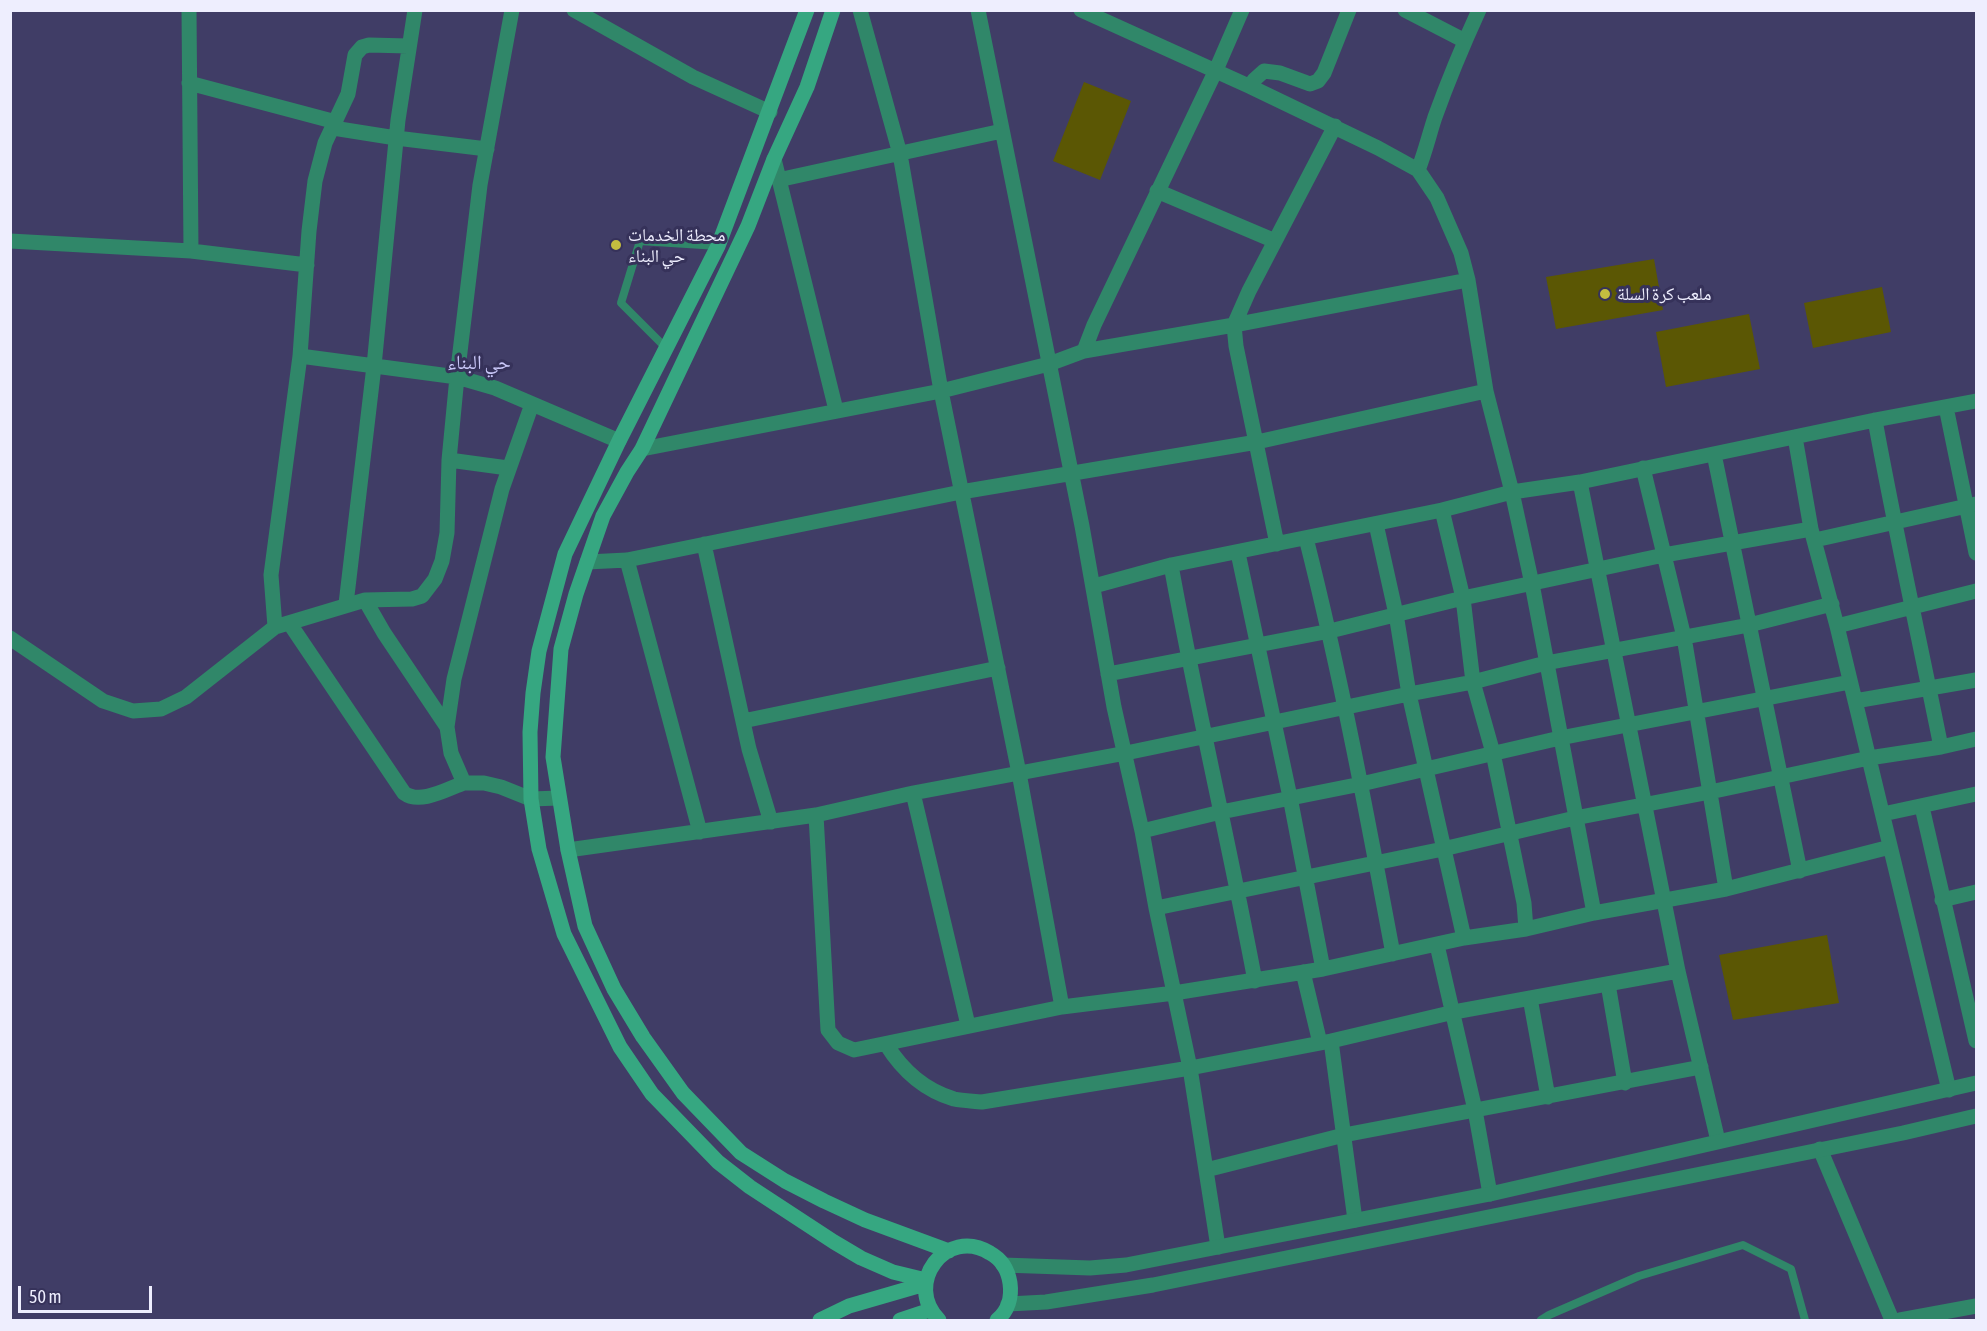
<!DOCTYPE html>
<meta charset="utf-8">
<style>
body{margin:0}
#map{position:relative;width:1987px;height:1331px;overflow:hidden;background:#403d66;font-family:"Asap Condensed",sans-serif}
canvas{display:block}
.frame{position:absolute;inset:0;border:12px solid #eeeefe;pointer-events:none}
.scale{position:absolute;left:18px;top:1286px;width:134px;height:27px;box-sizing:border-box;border:3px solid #eeeefe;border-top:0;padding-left:8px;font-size:18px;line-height:21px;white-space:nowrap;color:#eeeefe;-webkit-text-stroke:4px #36325a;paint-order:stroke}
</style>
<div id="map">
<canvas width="1987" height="1331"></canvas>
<div class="frame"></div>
<div class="scale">50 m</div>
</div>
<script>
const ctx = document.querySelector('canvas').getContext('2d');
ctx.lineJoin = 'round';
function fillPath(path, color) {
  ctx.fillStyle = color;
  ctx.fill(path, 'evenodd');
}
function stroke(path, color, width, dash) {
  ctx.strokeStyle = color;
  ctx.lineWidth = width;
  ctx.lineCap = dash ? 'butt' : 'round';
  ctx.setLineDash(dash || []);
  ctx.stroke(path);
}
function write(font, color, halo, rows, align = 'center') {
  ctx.font = font + ' "Asap Condensed","Noto Naskh Arabic",sans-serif';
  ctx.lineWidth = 6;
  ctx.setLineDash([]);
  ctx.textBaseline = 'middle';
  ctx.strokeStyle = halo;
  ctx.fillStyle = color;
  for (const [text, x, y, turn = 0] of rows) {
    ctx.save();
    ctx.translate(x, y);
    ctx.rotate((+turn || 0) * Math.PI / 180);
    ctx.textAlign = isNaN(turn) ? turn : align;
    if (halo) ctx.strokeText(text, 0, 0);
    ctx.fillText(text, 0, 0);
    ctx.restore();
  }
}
const green = new Path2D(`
 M1084,82L1131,101L1100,180L1053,161Z
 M1654,259L1663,310L1556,329L1546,277Z
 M1882,287L1891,332L1813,348L1804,303Z
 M1749,314L1760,369L1666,387L1656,332Z
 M1827,935L1839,1003L1733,1020L1719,955Z`);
const service = new Path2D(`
 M666,348L621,303L640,241L718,246
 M1541,1320L1549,1315L1639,1276L1743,1245L1791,1269L1805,1320`);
const minor = new Path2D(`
 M189,10L191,251
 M574,10L693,77L770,112
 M860,10L900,154L941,391L1019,773L1062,1007
 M978,10L1082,526L1114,707L1142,831L1156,908L1190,1068L1218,1247
 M1081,10L1251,87L1378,148L1418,170L1437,198L1461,253L1468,280L1486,391L1512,492L1532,584L1594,913
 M1405,10L1465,41
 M189,83L336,122
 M1251,87L1254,80L1264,71L1280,73L1310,84L1318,81L1324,73L1349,10
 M333,128L396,138L487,149
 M774,159L836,410
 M1418,170C1425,153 1429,135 1435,117C1448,81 1463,45 1479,10
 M778,180L1002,131
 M1157,191L1275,241
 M10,241L191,251L307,265
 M1084,351L1094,325L1216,70L1242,10
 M300,356L457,377L495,388L619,441
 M532,404L502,489L454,679L447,727L451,753L464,783H484L501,787L531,799L559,798
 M1946,407L1976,553
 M1875,420C1895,530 1919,638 1941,747
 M1795,437L1811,529L1837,626L1949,1090
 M642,449L941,391L1049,364L1084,351L1234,325L1468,280
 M1714,454L1800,871
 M449,460L508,468
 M1643,468L1684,637L1726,889
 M1580,482L1678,971L1718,1141
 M1442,510L1463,598L1473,682L1493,753L1524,903L1526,929
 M1376,524L1396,614L1409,694L1464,938
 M1306,538C1341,676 1367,815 1393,954
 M1815,540L1976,504
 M704,544L749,749L771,822
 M1277,544L1236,346L1234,325L1249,291L1335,126
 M1238,553L1290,797L1323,969
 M627,560L700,832
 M587,562L627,560L961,492L1257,442L1486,391
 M1171,565C1196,704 1229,842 1255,981
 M1094,586L1171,565L1442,510L1512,492L1580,482L1875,420L1976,401
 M365,600L384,633L447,727
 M346,604L374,366L398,120L415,10
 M290,624L404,793C420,805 447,789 464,783
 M1837,626L1976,591
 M275,627L271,575L300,356L309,231L315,181L325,143L348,94L355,55L362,47L369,45L408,46
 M10,638L103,701L133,711L161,709L186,697L275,627L365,600L412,599L422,596L435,579L442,561L447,533L449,460L457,377L480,185L512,10
 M1108,674L1330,631L1463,598L1664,555L1811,529
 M1855,701L1976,680
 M743,721L998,668
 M913,793L968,1025
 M1922,807L1976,1041
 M1883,814L1976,794
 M816,815L828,1030L838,1043L854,1050L1062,1007L1174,993L1323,969L1464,938L1526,929L1594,913L1726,889L1890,847
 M1142,831L1221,812L1361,784L1560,738L1850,682
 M568,850L816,815L913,793L1126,753L1409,694L1473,682L1546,663L1749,625L1832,604
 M1942,900L1976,892
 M1156,908L1443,849L1575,818L1710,792L1869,758L1941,747L1976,739
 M1437,945L1475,1110L1490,1194
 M1303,972L1320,1043
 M1608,984L1625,1083
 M1530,998L1548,1097
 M1331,1041L1355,1220
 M886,1044C902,1070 924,1090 954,1099C963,1101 973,1101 982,1102L1190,1068L1331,1041L1454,1012L1678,971
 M1820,1149L1892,1320
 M1206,1170L1344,1135L1701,1067
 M1900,1320L1976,1306`);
const tertiary = new Path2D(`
 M1003,1265L1090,1268L1126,1265L1490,1194L1976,1083
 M1008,1304L1046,1302L1153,1285L1903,1133L1976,1116`);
const secondary = new Path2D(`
 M807,10L718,246L619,441L565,554L539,651L533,693L530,732L531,799L539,849L564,934L620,1047L652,1094L718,1162L750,1187L834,1242L861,1258L893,1272L926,1280
 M833,10L807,87L774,159L748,226L642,449L627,472L603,516L576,594L561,649L553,757L568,850L585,926L614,989L643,1037L683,1093L741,1153L785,1181L824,1201L865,1220L949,1251
 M820,1320L849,1306L925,1284
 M900,1320L930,1310
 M939,1320C903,1284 946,1226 990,1253C1001,1259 1008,1270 1010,1283C1012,1297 1008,1311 997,1320`);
const markers = [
 [616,245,6,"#c3bd3f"],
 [1605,294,6,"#c3bd3f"]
];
const poiNames = [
 ["محطة الخدمات",628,235],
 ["حي البناء",628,256],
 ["ملعب كرة السلة",1617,294]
];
const neighbourhoodNames = [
 ["حي البناء",479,363]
];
fillPath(green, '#5b5704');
stroke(service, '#308769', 8);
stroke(minor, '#308769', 15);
stroke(tertiary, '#308769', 15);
stroke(secondary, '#36a781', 15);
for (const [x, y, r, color] of markers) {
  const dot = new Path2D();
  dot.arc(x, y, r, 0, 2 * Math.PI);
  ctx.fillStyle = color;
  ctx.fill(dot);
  stroke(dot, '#36325a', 2);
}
write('18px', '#eeeefe', '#36325a', poiNames, 'left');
write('20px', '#cac8f9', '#36325a', neighbourhoodNames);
</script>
